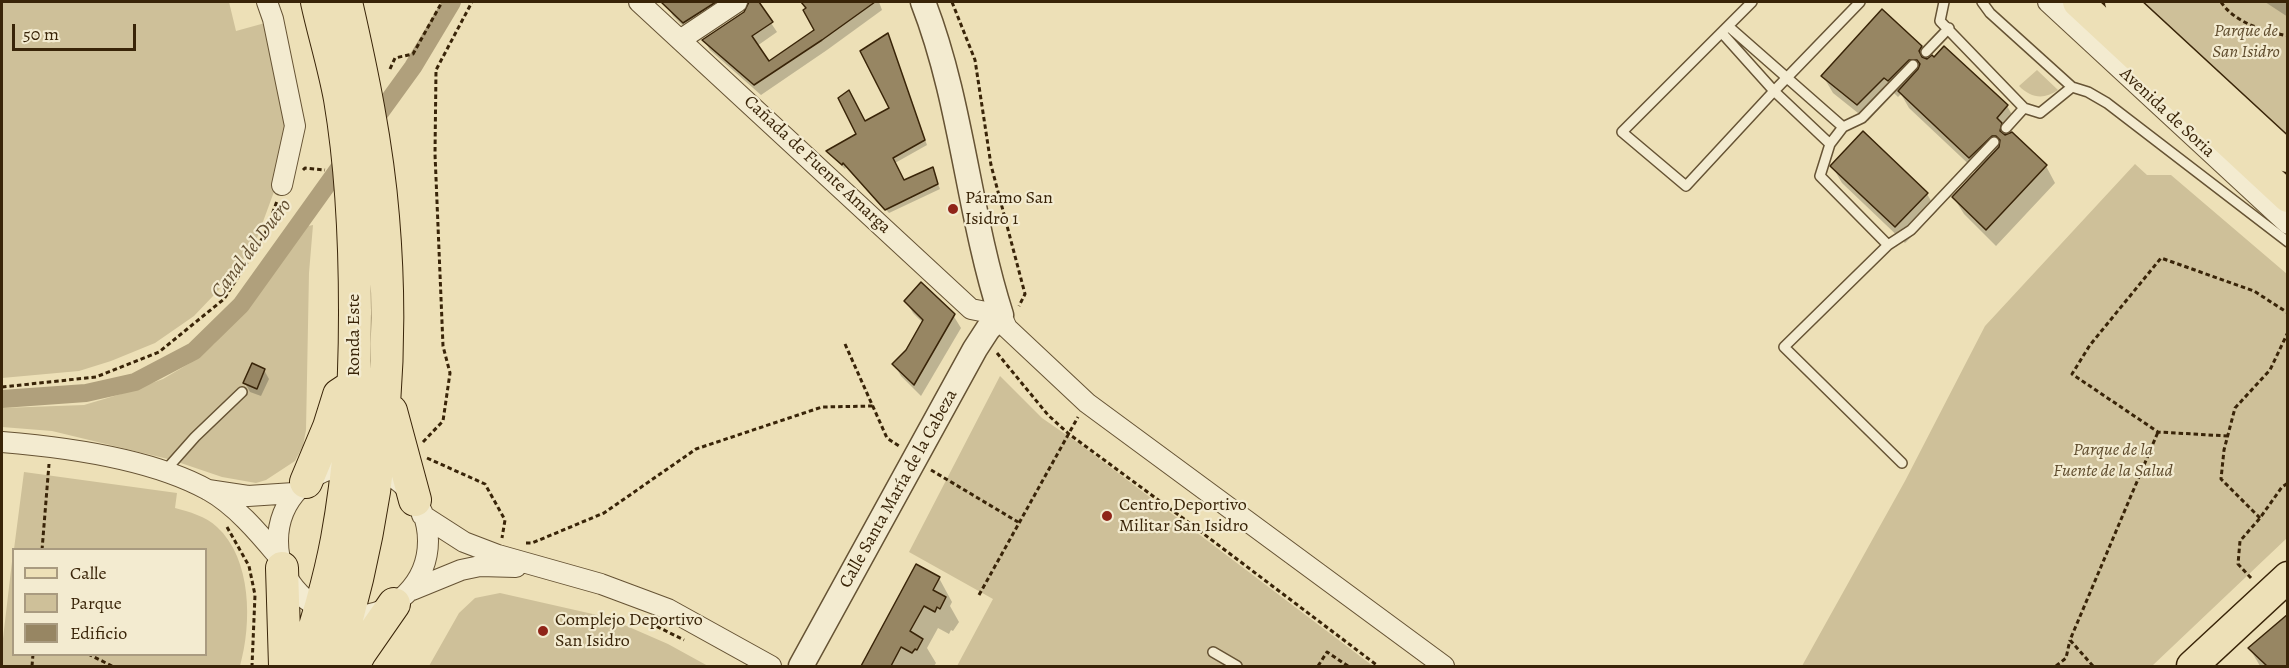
<!DOCTYPE html>
<meta charset="utf-8">
<style>
body{margin:0}
#map{position:relative;width:2289px;height:668px;overflow:hidden;background:#ede0b7;font-family:Alegreya,serif}
canvas{display:block}
.frame{position:absolute;inset:0;border:3px solid #392408;pointer-events:none}
.legend{position:absolute;left:12px;top:548px;width:195px;height:108px;box-sizing:border-box;background:#f3ebd0;border:2px solid #a99b80;margin:0;padding:8px 10px;list-style:none;font-size:18px;color:#392408}
.legend li{display:flex;align-items:center;gap:12px;height:30px}
.legend b{width:30px;border:2px solid #a99b80}
.scale{position:absolute;left:12px;top:24px;width:124px;height:27px;box-sizing:border-box;border:3px solid #392408;border-top:0;padding-left:8px;font-size:18px;line-height:21px;white-space:nowrap;color:#392408;-webkit-text-stroke:4px #f3ebd0;paint-order:stroke}
</style>
<div id="map">
<canvas width="2289" height="668"></canvas>
<div class="frame"></div>
<ul class="legend">
<li><b style="height:8px;background:#ede0b7"></b>Calle</li>
<li><b style="height:16px;background:#cec099"></b>Parque</li>
<li><b style="height:16px;background:#978663"></b>Edificio</li>
</ul>
<div class="scale">50 m</div>
</div>
<script>
const ctx = document.querySelector('canvas').getContext('2d');
ctx.lineJoin = 'round';
function fillPath(path, color) {
  ctx.fillStyle = color;
  ctx.fill(path, 'evenodd');
}
function stroke(path, color, width, dash) {
  ctx.strokeStyle = color;
  ctx.lineWidth = width;
  ctx.lineCap = dash ? 'butt' : 'round';
  ctx.setLineDash(dash || []);
  ctx.stroke(path);
}
function write(font, color, halo, rows, align = 'center') {
  ctx.font = font + ' Alegreya,serif';
  ctx.lineWidth = 4.5;
  ctx.setLineDash([]);
  ctx.textBaseline = 'middle';
  ctx.strokeStyle = halo;
  ctx.fillStyle = color;
  for (const [text, x, y, turn = 0] of rows) {
    ctx.save();
    ctx.translate(x, y);
    ctx.rotate((+turn || 0) * Math.PI / 180);
    ctx.textAlign = isNaN(turn) ? turn : align;
    if (halo) ctx.strokeText(text, 0, 0);
    ctx.fillText(text, 0, 0);
    ctx.restore();
  }
}
const green = new Path2D(`
 M2,2H229L236,31L265,23L287,130L275,189L257,238L232,276L194,316L155,343L111,361L79,371L2,378Z
 M2143,2H2287V137Z
 M2037,70L2058,90C2044,100 2031,98 2019,86Z
 M2135,164L2147,175H2171L2287,274V538L2152,666H1802L1905,481L1985,326Z
 M313,225L309,273L306,430L303,446L295,461L266,480L256,483L222,477L172,460L52,431L2,427V408L84,405L121,394L163,379L190,363L214,344L240,314L293,238L308,226Z
 M1000,376L1042,418L1081,445L1373,666H957L993,599L909,552Z
 M24,472L177,493L175,508C189,512 206,516 217,527C252,559 252,624 240,666H2V647L13,553L14,654H206V550L14,549Z
 M500,593L606,617L668,644L708,666H429L459,613L475,598Z`);
const shadow = new Path2D(`
 M674,2H737L690,33L673,16L667,6Z
 M750,2H757L777,32L757,46L768,63L816,31L802,2H879L882,10L827,50L761,95L710,50L704,40L745,13Z
 M2265,2H2288V17Z
 M890,40L927,145L895,163L904,182L932,169L940,189L889,213L846,167L845,169L828,152L858,134L865,123L891,109Z
 M1921,47L1928,60L1934,59L1944,48L2007,106L2017,123L2005,136L2046,166L2055,183L1996,246L1964,214L1954,198L1977,172L1909,108L1901,94L1898,97L1894,93L1868,121L1833,93L1823,76Z
 M1832,166L1927,194L1937,211L1905,243L1842,183Z
 M906,301L953,315L961,328L921,396L901,376L894,364L908,351L923,323L913,313Z
 M264,370L269,379L261,396L250,392L245,383Z
 M917,566L939,578L952,602L950,606L959,622L953,631L951,630L949,634L938,628L927,648L936,663L934,666H863Z
 M2288,616V666H2260L2250,649Z`);
const canal = new Path2D(`
 M371,125L413,67L452,2
 M2,399L86,393L135,382L194,351L241,305L347,157`);
const building = new Path2D(`
 M661,2H716L683,23Z
 M749,2H759L773,22L752,36L769,61L814,30L803,10L806,8L801,2H875L822,40L754,85L702,40L744,12Z
 M1882,9L1922,46L1919,51L1922,57L1927,59L1932,55L1934,57L1944,46L2008,105L1997,118L2002,123L2000,131L2005,135L2012,132L2047,165L1986,230L1952,197L1999,147L2000,140L1996,136H1992L1969,158L1898,91L1918,69L1920,64L1917,60H1909L1888,81L1884,78L1857,105L1821,76Z
 M888,33L925,140L893,158L904,180L933,167L938,184L885,210L843,163L842,165L826,151L856,134L838,98L849,90L865,121L889,108L860,51Z
 M1863,131L1928,193L1895,227L1830,166Z
 M921,282L955,314L914,385L892,364L906,350L923,320L904,301Z
 M252,363L265,369L257,389L243,383Z
 M916,564L940,577L933,590L946,597L940,609L937,607L935,612L924,606L910,631L923,639L917,650L915,649L912,653L901,647L891,666H861Z
 M2288,614V666H2267L2248,648Z`);
const path = new Path2D(`
 M952,2L975,60L991,165L1025,294L1019,306
 M2221,2C2235,23 2264,31 2288,36
 M390,69L395,58L413,54L442,2
 M303,170L305,168L325,170
 M845,344L887,438L899,446
 M997,353L1048,415L1069,434L1184,519L1378,666
 M2,387L96,377L159,352L224,299L265,234L277,201
 M2228,436L2158,432L2072,374L2090,345L2161,258L2254,291L2288,313
 M423,442L443,421L450,373L443,346L435,154L436,70L472,2
 M427,458L485,484L505,520L502,538
 M931,470L1018,522
 M2260,518L2221,479L2224,450L2235,408L2270,370L2288,332
 M227,527L249,566L255,595L252,666
 M526,543H532L604,513L696,449L822,407L873,406
 M42,550L49,464
 M2251,578L2238,564L2240,541L2260,518L2282,487L2288,483
 M979,595L1078,417
 M650,623L684,640
 M88,654L112,666
 M32,666L33,654
 M1318,666L1327,652L1348,666
 M2056,666L2066,658L2070,640
 M2093,666L2070,640L2158,432`);
const service = new Path2D(`
 M1752,2L1622,132L1686,186L1774,91L1830,144
 M1944,2L1940,21L2024,108L2040,113L2072,87
 M1982,2L1990,13L2072,87L2088,92L2107,103L2288,242
 M1728,26L1843,127L1830,144L1820,176L1888,245L1784,347L1902,463
 M1722,33L1774,91L1860,2
 M1926,52L1949,28
 M1843,127L1862,118L1913,65
 M2006,128L2024,108
 M1888,245L1911,230L1994,142
 M164,472L195,437L242,392
 M1213,652L1237,666`);
const minor = new Path2D(`
 M267,2L273,19L295,126L282,185
 M639,2L971,309L1001,315L1007,328L1087,403L1444,666
 M2048,2L2288,224
 M680,40L737,2
 M2,442C64,447 152,459 208,490C235,505 258,532 278,556
 M278 541a75 75 0 1 1 150 0a75 75 0 1 1-150 0Z
 M208,490L248,496L294,493
 M422,515L464,542L498,555L601,584L668,609L771,666
 M412,590L461,570L480,566L516,567`);
const tertiary = new Path2D(`
 M801,666L975,349L988,329L1001,315C968,212 962,102 923,2`);
const primary = new Path2D(`
 M2078,2L2288,197
 M2120,2L2288,157
 M2192,666L2288,577`);
const trunk = new Path2D(`
 M391,411L415,500
 M306,482L329,427L339,395L351,387
 M282,568L285,666
 M303,666C316,624 329,582 337,539C351,463 355,389 355,312C355,241 352,170 340,99C334,66 324,34 317,2
 M333,666C379,521 396,369 383,217C377,144 362,72 346,2
 M353,666L360,653L394,604`);
const markers = [
 [953,209,6,"#8f2418"],
 [1107,516,6,"#8f2418"],
 [543,631,6,"#8f2418"]
];
const parkNames = [
 ["Parque de",2246,32],
 ["San Isidro",2246,53],
 ["Parque de la",2113,451],
 ["Fuente de la Salud",2113,472]
];
const streetNames = [
 ["Avenida de Soria",2167,113,43],
 ["Cañada de Fuente Amarga",817,165,43],
 ["Ronda Este",355,335,-90],
 ["Calle Santa María de la Cabeza",899,489,-61]
];
const poiNames = [
 ["Páramo San",965,199],
 ["Isidro 1",965,220],
 ["Centro Deportivo",1119,506],
 ["Militar San Isidro",1119,527],
 ["Complejo Deportivo",555,621],
 ["San Isidro",555,642]
];
const waterNames = [
 ["Canal del Duero",252,249,-53]
];
fillPath(green, '#cec099');
fillPath(shadow, '#0003');
stroke(canal, '#b0a07c', 18);
fillPath(building, '#978663');
stroke(building, '#392408', 1.5);
stroke(service, '#665334', 12);
stroke(minor, '#665334', 22);
stroke(tertiary, '#665334', 27);
stroke(primary, '#392408', 33);
stroke(trunk, '#392408', 34);
stroke(path, '#392408', 3, [4.5, 3]);
stroke(service, '#f3ebd0', 9);
stroke(minor, '#f3ebd0', 20);
stroke(tertiary, '#f3ebd0', 24);
stroke(primary, '#ede0b7', 30);
stroke(trunk, '#ede0b7', 32);
for (const [x, y, r, color] of markers) {
  const dot = new Path2D();
  dot.arc(x, y, r, 0, 2 * Math.PI);
  ctx.fillStyle = color;
  ctx.fill(dot);
  stroke(dot, '#f3ebd0', 2);
}
write('italic 18px', '#5e4b2c', '#f3ebd0', parkNames);
write('18px', '#392408', '#f3ebd0', streetNames);
write('18px', '#392408', '#f3ebd0', poiNames, 'left');
write('italic 20px', '#634f31', '#f3ebd0', waterNames);
</script>
